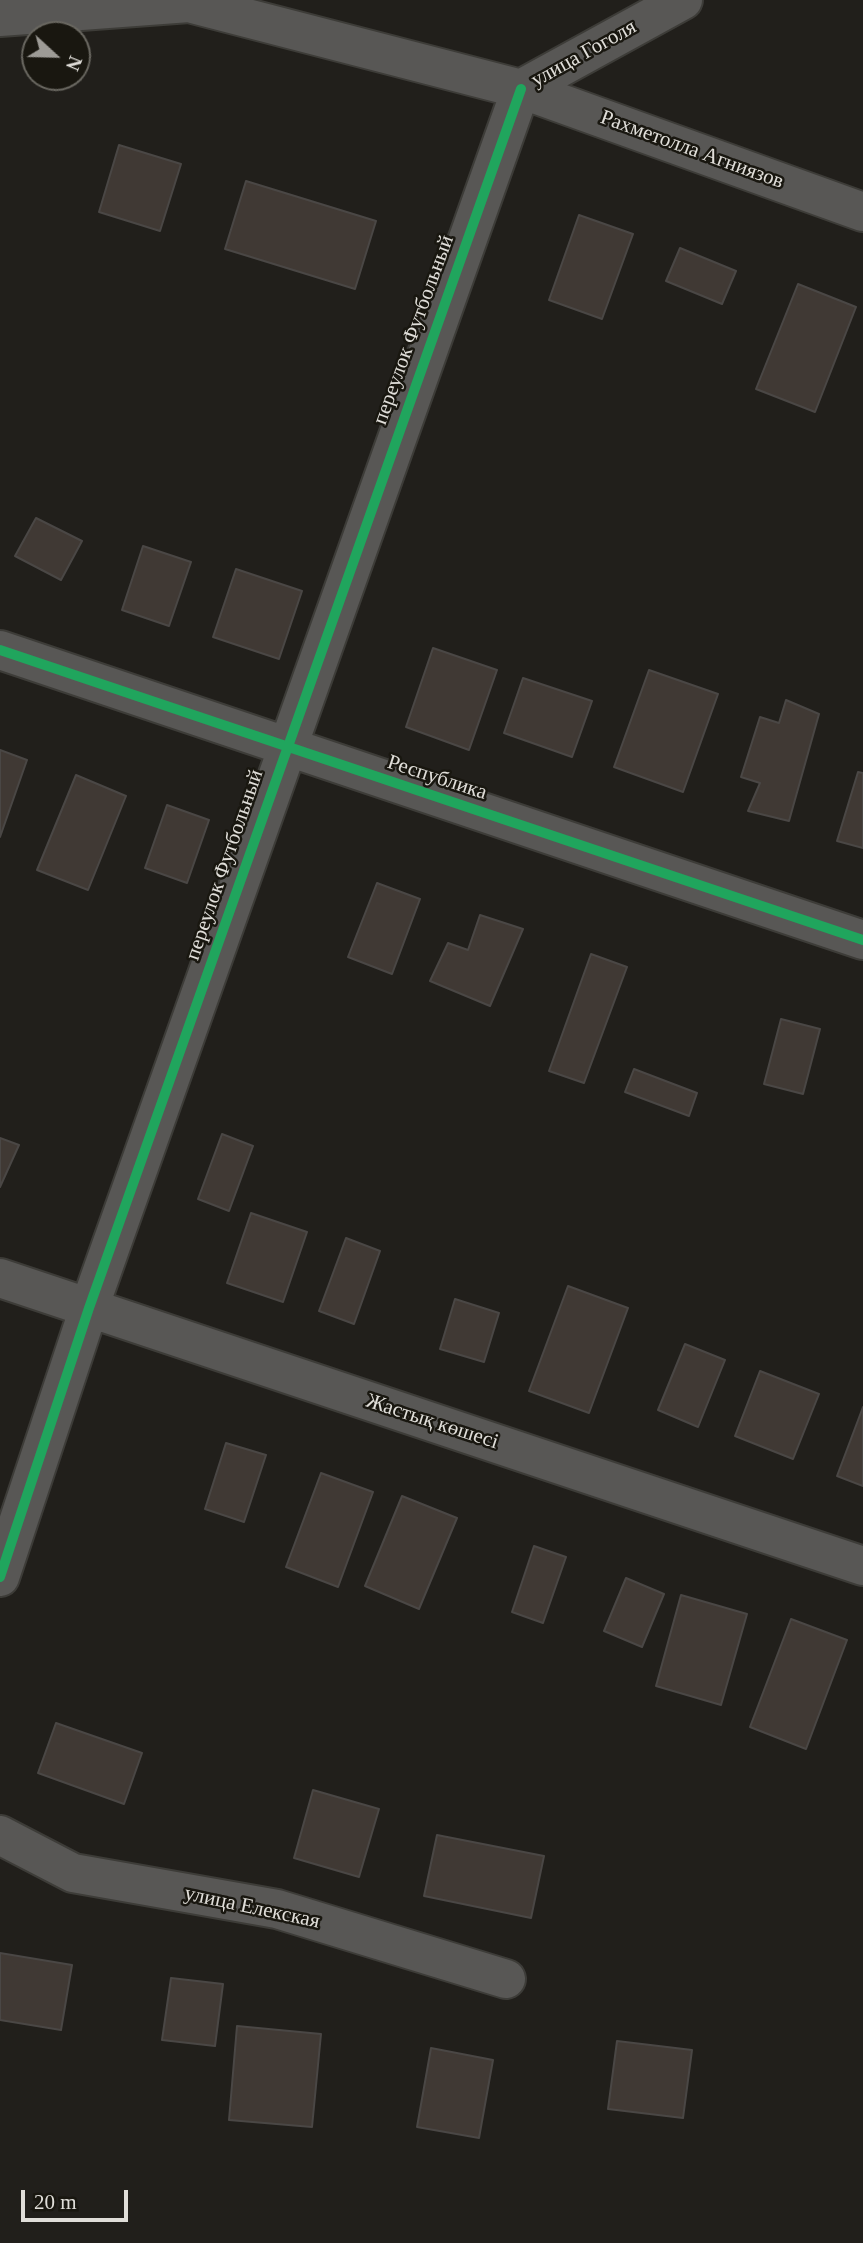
<!DOCTYPE html>
<meta charset="utf-8">
<style>
body{margin:0}
#map{position:relative;width:863px;height:2243px;overflow:hidden;background:#211f1b;font-family:Georgia,serif}
canvas{display:block}
.north{position:absolute;left:21px;top:21px;width:70px;height:70px;box-sizing:border-box;background:#191710;border:2px solid #696760;border-radius:50%;rotate:112deg;font-size:19px;font-weight:700;line-height:28px;text-align:center;color:#e0ded9}
.north::after{content:'';display:block;margin:auto;width:24px;height:32px;background:#9d9b96;clip-path:polygon(50% 0,100% 100%,50% 72%,0 100%)}
.scale{position:absolute;left:21px;top:2190px;width:107px;height:32px;box-sizing:border-box;border:4px solid #e0ded9;border-top:0;padding-left:9px;font-size:21px;line-height:24px;white-space:nowrap;color:#e0ded9;-webkit-text-stroke:5px #191710;paint-order:stroke}
</style>
<div id="map">
<canvas width="863" height="2243"></canvas>
<div class="north">N</div>
<div class="scale">20 m</div>
</div>
<script>
const ctx = document.querySelector('canvas').getContext('2d');
ctx.lineJoin = 'round';
function fillPath(path, color) {
  ctx.fillStyle = color;
  ctx.fill(path, 'evenodd');
}
function stroke(path, color, width, dash) {
  ctx.strokeStyle = color;
  ctx.lineWidth = width;
  ctx.lineCap = dash ? 'butt' : 'round';
  ctx.setLineDash(dash || []);
  ctx.stroke(path);
}
function write(font, color, halo, rows, align = 'center') {
  ctx.font = font + ' Georgia,serif';
  ctx.lineWidth = 5;
  ctx.setLineDash([]);
  ctx.textBaseline = 'middle';
  ctx.strokeStyle = halo;
  ctx.fillStyle = color;
  for (const [text, x, y, turn = 0] of rows) {
    ctx.save();
    ctx.translate(x, y);
    ctx.rotate((+turn || 0) * Math.PI / 180);
    ctx.textAlign = isNaN(turn) ? turn : align;
    if (halo) ctx.strokeText(text, 0, 0);
    ctx.fillText(text, 0, 0);
    ctx.restore();
  }
}
const building = new Path2D(`
 M119,145L181,164L160,231L99,212Z
 M246,181L376,221L355,289L225,249Z
 M579,215L633,234L602,319L549,300Z
 M680,248L736,271L722,304L666,281Z
 M798,284L856,307L815,412L756,389Z
 M36,518L82,541L61,580L15,556Z
 M143,546L191,562L169,626L122,610Z
 M236,569L302,591L279,659L213,637Z
 M433,648L497,670L469,750L406,727Z
 M649,670L718,694L683,792L614,767Z
 M523,678L592,701L572,757L504,733Z
 M786,700L819,714L789,821L748,811L760,783L741,777L760,717L779,723Z
 M0,750L27,760L0,837Z
 M858,772L863,773V848L837,841Z
 M76,775L126,796L88,890L37,870Z
 M167,805L209,820L187,883L145,868Z
 M377,883L420,899L392,974L348,957Z
 M480,915L523,929L490,1006L430,981L448,943L468,950Z
 M591,954L627,967L584,1083L549,1071Z
 M781,1019L820,1029L803,1094L764,1084Z
 M634,1069L697,1093L689,1116L625,1092Z
 M222,1134L253,1146L229,1211L198,1199Z
 M0,1138L19,1145L0,1187Z
 M251,1213L307,1232L283,1302L227,1283Z
 M346,1238L380,1251L354,1324L319,1311Z
 M568,1286L628,1308L589,1413L529,1391Z
 M455,1299L499,1313L484,1362L440,1349Z
 M685,1344L725,1360L698,1427L658,1410Z
 M760,1371L819,1394L793,1459L735,1436Z
 M863,1407V1486L837,1476Z
 M226,1443L266,1455L244,1522L205,1509Z
 M321,1473L373,1492L338,1587L286,1567Z
 M402,1496L457,1518L419,1609L365,1586Z
 M534,1546L566,1557L543,1623L512,1612Z
 M626,1578L664,1594L642,1647L604,1631Z
 M681,1595L747,1614L721,1705L656,1686Z
 M791,1619L847,1640L806,1749L750,1727Z
 M56,1723L142,1753L124,1804L38,1773Z
 M313,1790L379,1809L359,1877L294,1858Z
 M437,1835L544,1856L531,1918L424,1896Z
 M0,1953L72,1965L61,2030L0,2020Z
 M171,1978L223,1984L215,2046L162,2040Z
 M237,2026L321,2034L312,2127L229,2120Z
 M617,2041L692,2050L683,2118L608,2109Z
 M431,2048L493,2060L479,2138L417,2127Z`);
const minor = new Path2D(`
 M0,17L189,3L521,89L863,212
 M521,89L683,0
 M0,650L863,940
 M0,1278L863,1566
 M0,1577L89,1308L521,89
 M0,1835L73,1873L277,1909L506,1979`);
const cycleway = new Path2D(`
 M0,650L863,940
 M0,1577L89,1308L521,89`);
const streetNames = [
 ["улица Гоголя",584,54,-29],
 ["Рахметолла Агниязов",692,150,20],
 ["переулок Футбольный",414,330,-70],
 ["Республика",437,778,18],
 ["переулок Футбольный",225,865,-71],
 ["Жастық көшесі",432,1422,18],
 ["улица Елекская",252,1908,12]
];
fillPath(building, '#403934');
stroke(building, '#4a4745', 2);
stroke(minor, '#3d3c38', 42);
stroke(minor, '#585755', 38);
stroke(cycleway, '#20a55d', 10);
write('21px', '#e0ded9', '#191710', streetNames);
</script>
